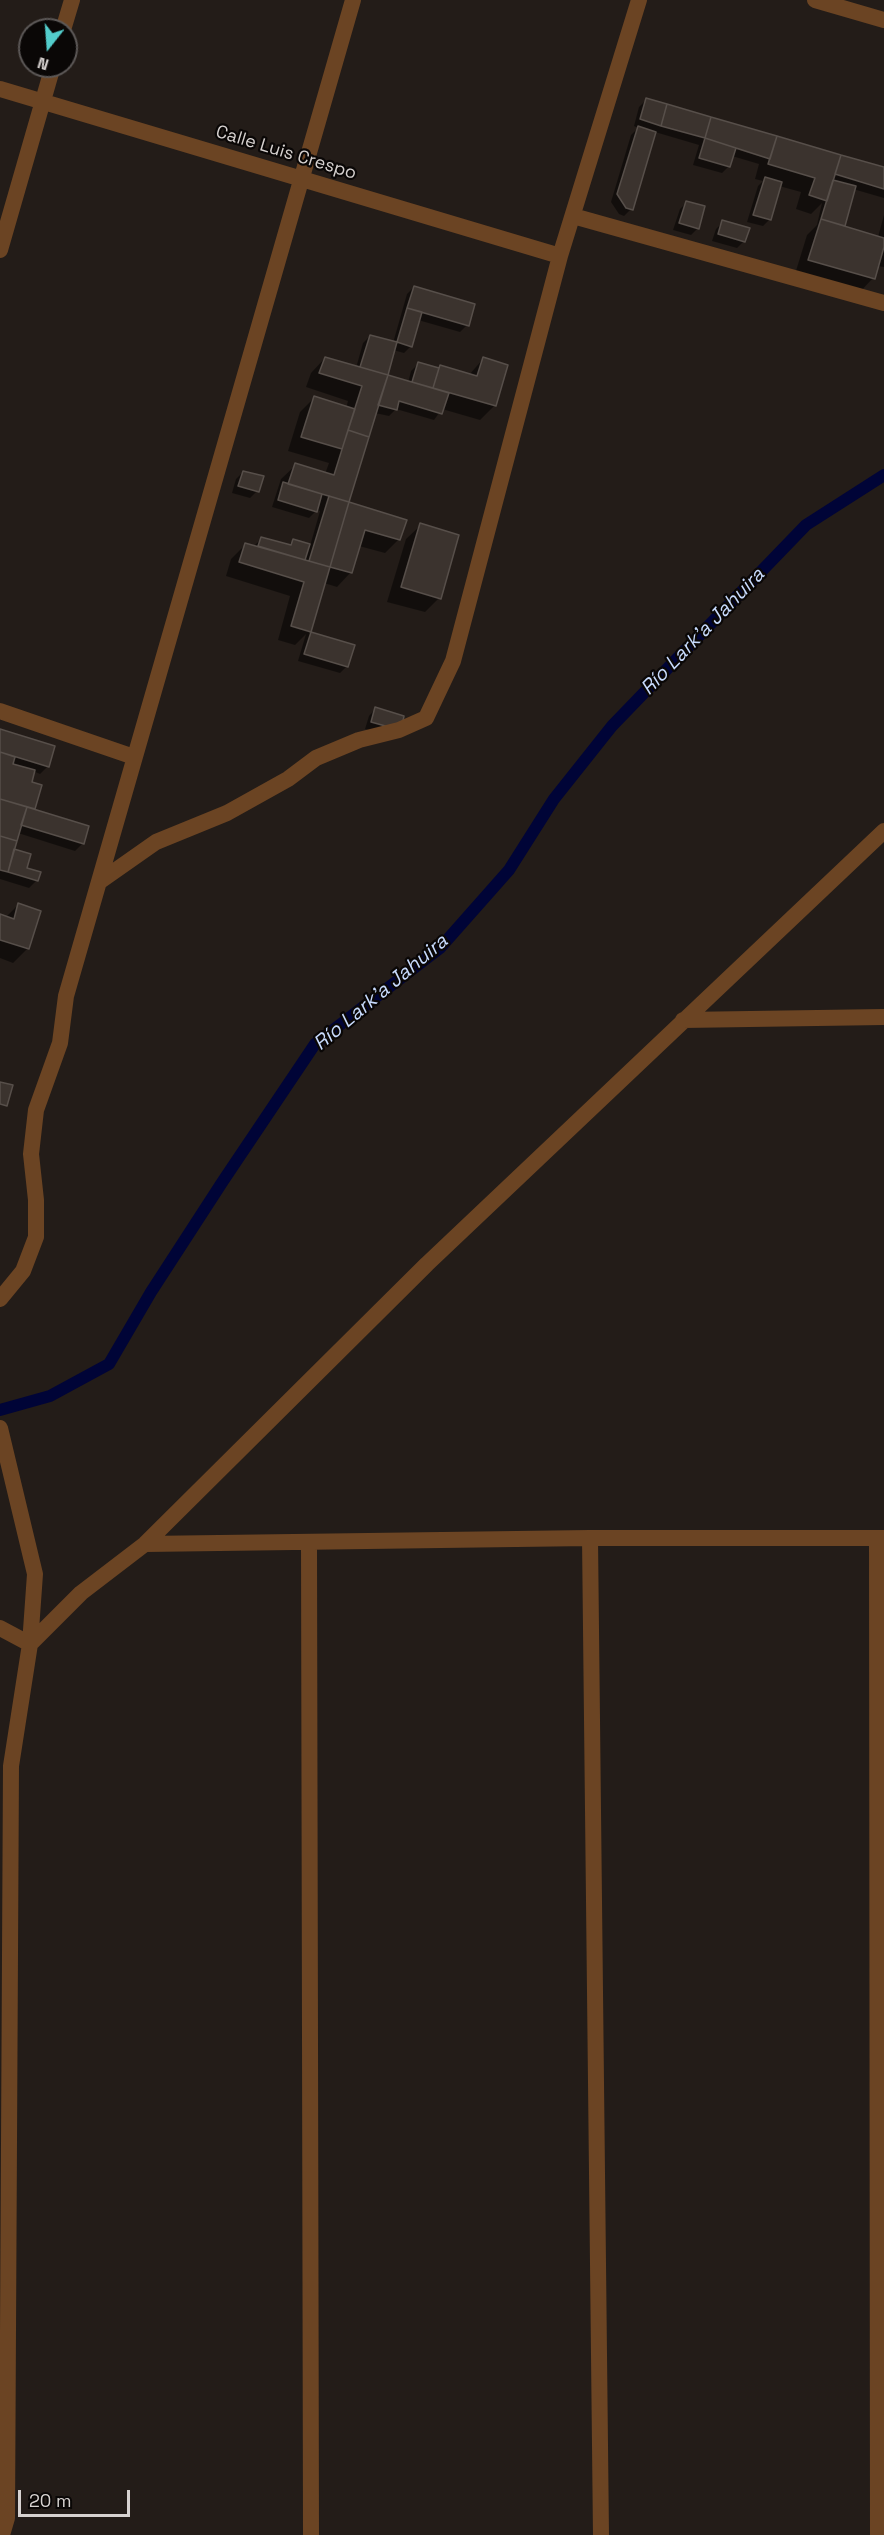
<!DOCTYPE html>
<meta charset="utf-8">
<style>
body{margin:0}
#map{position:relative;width:884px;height:2535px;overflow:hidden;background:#231c18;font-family:"Space Grotesk",sans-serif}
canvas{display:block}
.north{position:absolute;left:18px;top:18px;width:60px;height:60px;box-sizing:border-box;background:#0a0706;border:2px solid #5c5857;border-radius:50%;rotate:197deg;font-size:16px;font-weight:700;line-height:24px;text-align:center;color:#d7d2d0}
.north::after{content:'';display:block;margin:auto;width:21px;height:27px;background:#53cdcb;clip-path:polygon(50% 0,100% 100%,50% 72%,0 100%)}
.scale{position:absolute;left:18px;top:2490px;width:112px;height:27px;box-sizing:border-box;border:3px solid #d7d2d0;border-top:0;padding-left:8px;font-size:18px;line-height:21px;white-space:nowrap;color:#d7d2d0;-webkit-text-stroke:4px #0a0706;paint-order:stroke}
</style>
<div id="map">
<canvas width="884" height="2535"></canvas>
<div class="north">N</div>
<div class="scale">20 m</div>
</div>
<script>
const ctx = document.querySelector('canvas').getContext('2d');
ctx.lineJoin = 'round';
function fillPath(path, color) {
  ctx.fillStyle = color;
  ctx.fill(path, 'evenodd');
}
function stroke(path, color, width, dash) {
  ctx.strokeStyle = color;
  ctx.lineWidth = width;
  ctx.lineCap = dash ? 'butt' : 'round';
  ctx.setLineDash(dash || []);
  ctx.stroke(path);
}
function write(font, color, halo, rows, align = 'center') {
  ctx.font = font + ' "Space Grotesk",sans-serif';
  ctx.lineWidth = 4.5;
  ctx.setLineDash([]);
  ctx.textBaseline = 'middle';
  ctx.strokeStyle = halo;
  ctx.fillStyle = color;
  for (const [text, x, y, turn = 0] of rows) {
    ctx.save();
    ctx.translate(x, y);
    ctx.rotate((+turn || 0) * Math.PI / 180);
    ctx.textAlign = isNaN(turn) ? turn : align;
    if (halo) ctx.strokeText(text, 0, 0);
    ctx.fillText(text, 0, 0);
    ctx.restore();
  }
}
const shadow = new Path2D(`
 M646,100L884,169V198L853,189L841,227L878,237L884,215V267L877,266L873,278L859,293L795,274L807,235L817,225L822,203L811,214L796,209L801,192L779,186L770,219L763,226L747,222L758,186L763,181L755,179L759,164L732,156L729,166L722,173L693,165L699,145L655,132L631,209L624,216L619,214L611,202L631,135L638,128L634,126L639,107ZM730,144L762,154V157L729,147Z
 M687,202L698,228L691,235L673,230L680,209Z
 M723,222L744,241L737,248L712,241L716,229Z
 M414,287L467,325L460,332L418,320L411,346L404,353L393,350L384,381L408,383L411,371L418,364L437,369L440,366L469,375L483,359L506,366L494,406L480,420L442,409L434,420L396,409L389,416L375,413L348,503L399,539L385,553L359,546L351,572L337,587L324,583L309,633L353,646L347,666L340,673L298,661L306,634L295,645L278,640L290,596L226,576L231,559L245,545L253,547L261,539L288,546L293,540L310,546L320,511L317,510L309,518L272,507L281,479L296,465L325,474L329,463L288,451L300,412L314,398L346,408L348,401L306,387L311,373L325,358L356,368L363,343L370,336L393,343L407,294ZM433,381H436L432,395H429Z
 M243,472L257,491L250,498L232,493L236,479Z
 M421,525L439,598L425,612L387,602L406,539Z
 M376,708L402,717L381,734L365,729L369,716Z
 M0,730L53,747L47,767L40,774L33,771L30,783L40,786L33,810L87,827L82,844L75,851L18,833L13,850L25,869L36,881L29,888L0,879Z
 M18,905L28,948L13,963L0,958V916L5,918Z`);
const stream = new Path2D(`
 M0,1410L50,1396L109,1364L151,1292L223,1181L315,1044L440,948L509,870L554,799L612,726L806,525L884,475`);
const building = new Path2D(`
 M646,98L667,104L661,126L640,119Z
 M667,104L711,117L705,138L661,126Z
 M711,117L777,136L770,159L705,138Z
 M638,126L656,132L633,210L626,208L617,194Z
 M777,136L841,155L827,201L809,195L815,178L768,164Z
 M705,138L736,148L730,167L699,158Z
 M841,155L884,167V189L835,174Z
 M765,177L782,182L771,220L753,215Z
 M833,180L856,186L845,226L821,219Z
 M686,201L705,206L699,229L679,223Z
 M821,219L884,238V247L875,279L808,260Z
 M722,220L750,228L745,242L718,234Z
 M414,286L475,304L469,326L407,308Z
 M407,308L422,312L412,347L397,342Z
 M370,335L397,342L388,375L360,367Z
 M325,357L388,375L369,437L348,430L362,386L319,373Z
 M483,357L508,365L496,406L433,388L440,365L477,376Z
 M418,362L439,368L433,388L412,382Z
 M388,375L449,393L442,414L399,401L397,410L378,405Z
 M314,396L355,409L342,449L301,437Z
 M348,430L369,437L349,502L288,484L295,463L334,475Z
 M243,471L264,476L259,492L238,486Z
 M283,482L322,494L317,512L278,500Z
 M329,496L349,502L330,567L309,561Z
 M349,502L407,520L400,540L365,530L352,573L330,567Z
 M420,523L459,535L441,599L401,587Z
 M261,537L291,545L293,539L310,544L305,560L258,546Z
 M245,543L330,567L311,632L291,626L304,582L239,562Z
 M311,632L355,645L348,667L304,654Z
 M375,707L404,716L403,721L389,727L371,722Z
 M0,729L55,746L49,767L0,752Z
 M0,752L15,757L13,764L35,770L32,782L42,785L35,809L0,799Z
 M0,799L27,807L17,841L0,836Z
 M27,807L89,826L84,844L21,825Z
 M0,836L17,841L8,872L0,870Z
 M14,849L31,854L27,868L41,872L38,881L8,872Z
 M18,903L41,911L29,949L0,940V914L14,919Z
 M0,1082L13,1085L7,1106L0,1104Z`);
const minor = new Path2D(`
 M815,0L884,20
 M63,30L72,0
 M0,89L560,256
 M573,216L884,303
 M0,250L53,66
 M0,711L134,757
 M99,882L156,842L227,813L288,779L316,758L359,740L399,730L426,718L453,661L560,256L639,0
 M683,1020L884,1017
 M0,1299L23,1271L36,1237V1200L31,1154L36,1110L60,1043L66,996L353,0
 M0,1428L35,1574L30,1644L0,1628
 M590,1538L601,2535
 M877,1538L878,2535
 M309,1543L311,2535
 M145,1544L590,1538H884
 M2,2535L7,2518L11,1766L30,1644L81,1593L145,1544L427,1264L884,831`);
const streetNames = [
 ["Calle Luis Crespo",286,153,17]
];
const waterNames = [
 ["Río Lark’a Jahuira",703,632,-46],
 ["Río Lark’a Jahuira",381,993,-40]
];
fillPath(shadow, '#0007');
stroke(stream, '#000437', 12);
fillPath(building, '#3b332e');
stroke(building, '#574f4a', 1.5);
stroke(minor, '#6b4423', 16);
write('18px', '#d7d2d0', '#0a0706', streetNames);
write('italic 20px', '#c8dbfd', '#0a0706', waterNames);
</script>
